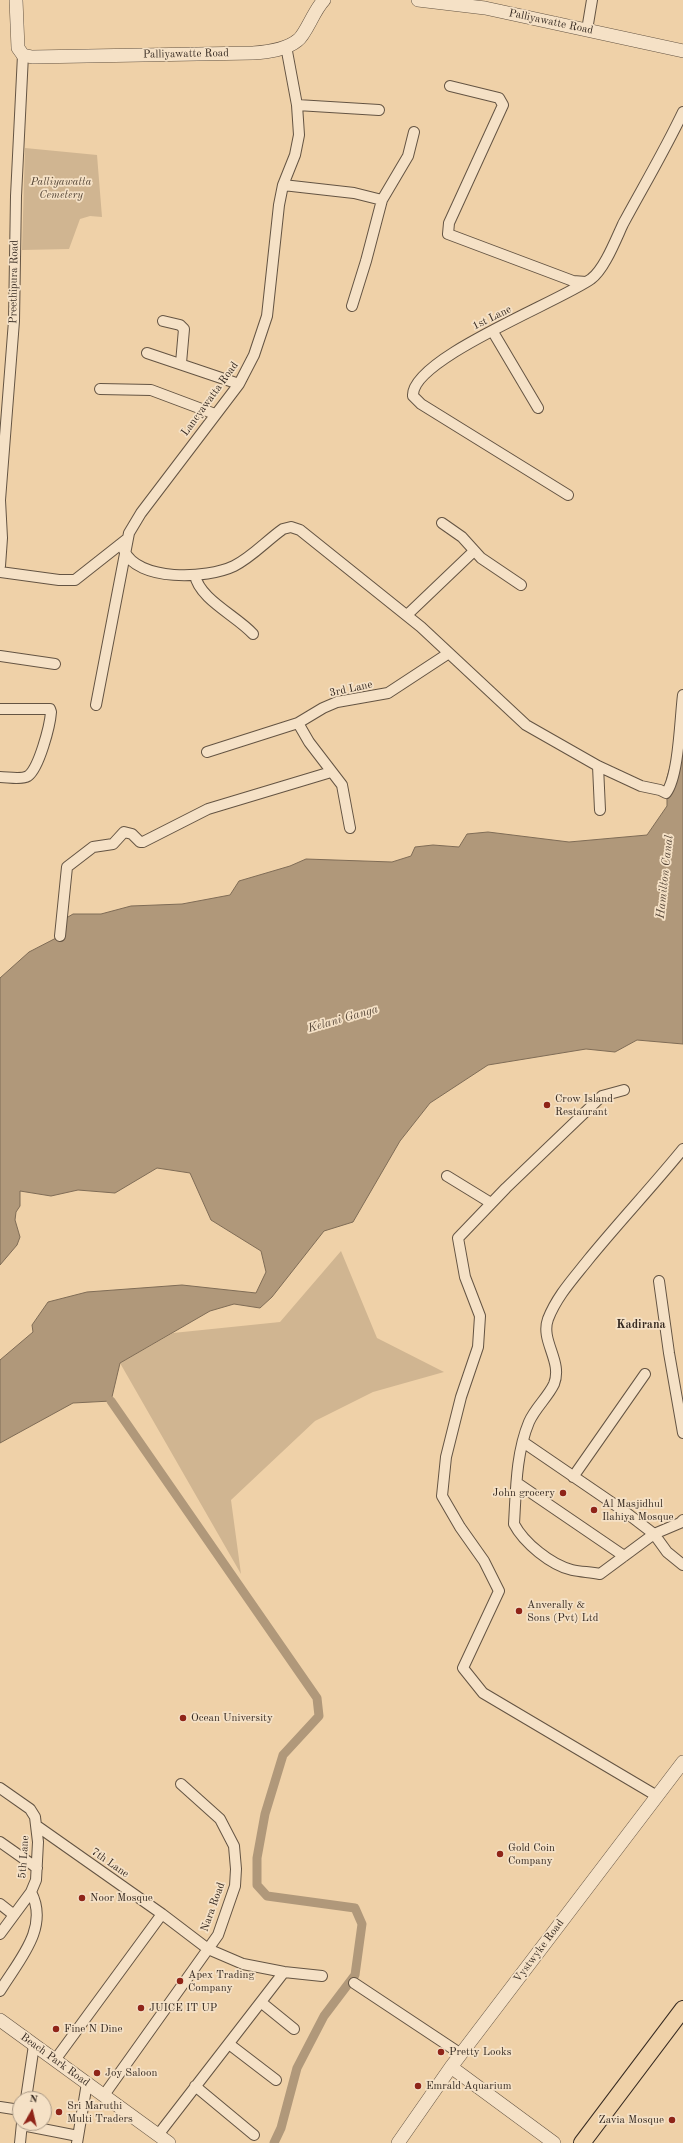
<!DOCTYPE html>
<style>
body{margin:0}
#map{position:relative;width:683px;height:2143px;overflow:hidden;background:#efd1a8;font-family:"Old Standard TT",serif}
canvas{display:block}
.north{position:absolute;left:12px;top:2091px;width:40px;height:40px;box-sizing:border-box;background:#f5e1c6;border:1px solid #a99884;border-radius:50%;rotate:8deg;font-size:11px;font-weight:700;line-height:16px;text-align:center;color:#362a21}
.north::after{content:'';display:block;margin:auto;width:14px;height:18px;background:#8f2418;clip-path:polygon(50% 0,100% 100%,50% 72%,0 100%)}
</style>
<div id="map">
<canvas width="683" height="2143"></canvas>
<div class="north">N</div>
</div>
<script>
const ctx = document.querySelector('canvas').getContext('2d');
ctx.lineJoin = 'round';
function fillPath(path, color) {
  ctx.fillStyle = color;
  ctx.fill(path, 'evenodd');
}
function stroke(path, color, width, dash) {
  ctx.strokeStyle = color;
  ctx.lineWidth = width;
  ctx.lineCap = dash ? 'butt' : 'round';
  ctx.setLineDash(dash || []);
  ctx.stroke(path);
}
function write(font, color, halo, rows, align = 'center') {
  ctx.font = font + ' "Old Standard TT",serif';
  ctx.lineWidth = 3.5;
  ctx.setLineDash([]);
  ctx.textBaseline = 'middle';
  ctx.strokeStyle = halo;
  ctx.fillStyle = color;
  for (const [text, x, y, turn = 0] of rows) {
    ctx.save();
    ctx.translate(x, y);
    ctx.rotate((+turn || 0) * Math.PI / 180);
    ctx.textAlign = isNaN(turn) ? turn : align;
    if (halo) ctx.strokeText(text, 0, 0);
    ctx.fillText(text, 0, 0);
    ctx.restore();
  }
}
const green = new Path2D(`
 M25,148L97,155L102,217L90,216L80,219L69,249L22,250Z
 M341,1251L377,1338L444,1372L373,1392L315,1421L231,1500L241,1574L120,1363L173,1333L280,1322Z`);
const water = new Path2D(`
 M683,722V1044L637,1040L615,1052L586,1049L488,1065L430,1103L400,1141L353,1222L324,1231L272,1297L260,1308L234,1304L210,1311L120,1363L111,1401L73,1403L0,1443V1360L33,1332L32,1325L48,1302L87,1292L182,1285L256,1293L266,1272L261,1251L211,1220L190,1173L157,1168L115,1193L78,1190L51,1196L20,1191V1206L16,1212L15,1220L20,1237L17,1245L0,1265V978L29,952L60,936L63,920L73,914H101L131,906L182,904L230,895L239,881L290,866L306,859L392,862L411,856L415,847L433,845L459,847L467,834L488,832L569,842L647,835L667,806V778Z`);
const canal = new Path2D(`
 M111,1401L317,1698L319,1716L283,1755L265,1814L257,1858V1885L267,1896L355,1908L362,1924L355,1975L324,2016L297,2068L281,2128L274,2143`);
const minor = new Path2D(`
 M587,30L592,0
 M450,86L499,98L503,105L449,223L448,234L573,281L586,282
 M297,105L379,110
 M283,185L354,193L382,200
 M352,306L366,261L382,200L408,156L414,132
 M163,321L180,325L184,329L181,363
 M493,332L538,408
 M147,353L239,384
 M100,389L151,390L215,414
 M568,495L421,404L413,396C410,359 561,301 591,279C604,270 616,239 623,224C643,187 665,150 683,112
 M442,523L462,537L481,558L521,585
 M124,550C137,582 207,579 234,566C252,557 266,541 283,529L291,527L300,530L421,627L526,725L598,766L641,786L660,790L666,793C679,776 680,718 683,695
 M0,566L2,538L0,500L14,321L16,196L23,55
 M0,572L59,580H75L127,539
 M195,575C199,599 237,616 253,634
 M407,615L474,551
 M0,656L55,664
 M96,705L129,533L141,513L239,384L254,355L267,316L279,205L283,185L295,155L299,135L297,105L286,46
 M0,709H50L51,712C50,726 39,768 28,776C21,780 8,777 0,777
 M298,723L309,742L342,785L350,828
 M207,752L298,723L323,708L337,702L388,693L449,653
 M598,766L600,810
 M60,936L67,867L93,847L113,844L124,832L132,834L140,842H143L208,809L331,772
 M624,1090L602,1096L506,1188L458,1238L465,1277L480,1316L478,1347L461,1397L446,1457L442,1496L460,1527L484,1561L499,1591L463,1668L483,1693L657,1796
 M683,1149C652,1187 619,1222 588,1260C573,1279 557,1296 548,1319C540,1341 563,1361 554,1384C548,1397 535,1408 529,1422C516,1453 516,1490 514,1524C524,1543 551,1565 572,1570C581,1572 590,1572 600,1574L654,1534L667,1552L683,1565
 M447,1176L491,1203
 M659,1281L669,1353L683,1433
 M523,1442L624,1511L654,1534L680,1523L683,1520
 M573,1477L645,1374
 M517,1483L624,1556
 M0,1788L30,1809L35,1817L38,1842L36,1880L31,1892L0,1934
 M37,1826L162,1914L208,1949L243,1964L284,1972L322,1976
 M0,1842L37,1868
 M0,1904L14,1915
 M354,1983L461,2054
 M0,1991C18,1961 50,1928 31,1892
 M262,2003L294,2029
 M229,2044L276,2080
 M55,2060L162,1914
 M195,2086L254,2135
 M104,2095L218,1935L235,1886L236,1869L234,1846L220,1819L181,1784
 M26,2099L34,2045
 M0,2107L20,2110
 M22,2125L78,2136
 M158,2135L284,1972
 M20,2143L22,2123
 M77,2143L87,2083`);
const tertiary = new Path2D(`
 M16,0L18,48L23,55L32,57L253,53C268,52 286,50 298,40C306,34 314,10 324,0
 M418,0L485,8L683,51
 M0,2020L169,2143
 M451,2067L554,2143
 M398,2143L451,2067L683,1762`);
const primary = new Path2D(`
 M582,2143L683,2009`);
const markers = [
 [547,1105,4,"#8f2418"],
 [563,1493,4,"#8f2418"],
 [594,1510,4,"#8f2418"],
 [519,1611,4,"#8f2418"],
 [183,1718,4,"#8f2418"],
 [500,1854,4,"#8f2418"],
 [82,1898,4,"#8f2418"],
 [180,1981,4,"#8f2418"],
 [141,2008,4,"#8f2418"],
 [56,2029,4,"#8f2418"],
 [441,2052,4,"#8f2418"],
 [97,2073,4,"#8f2418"],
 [418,2086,4,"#8f2418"],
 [59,2112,4,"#8f2418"],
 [672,2120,4,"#8f2418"]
];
const streetNames = [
 ["Palliyawatte Road",551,22,12],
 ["Palliyawatte Road",186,54,-1],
 ["Preethipura Road",14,282,-89],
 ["1st Lane",492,318,-26],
 ["Lancyawatta Road",210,399,-54],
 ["3rd Lane",351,689,-12],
 ["5th Lane",24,1857,-86],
 ["7th Lane",110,1863,35],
 ["Nara Road",213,1907,-70],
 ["Vystwyke Road",539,1951,-53],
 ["Beach Park Road",55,2060,36]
];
const parkNames = [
 ["Palliyawatta",61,182],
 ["Cemetery",61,195]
];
const poiNames = [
 ["Crow Island",555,1099],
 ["Restaurant",555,1112],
 ["John grocery",555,1493,"right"],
 ["Al Masjidhul",602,1504],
 ["Ilahiya Mosque",602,1517],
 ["Anverally &",527,1605],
 ["Sons (Pvt) Ltd",527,1618],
 ["Ocean University",191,1718],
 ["Gold Coin",508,1848],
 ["Company",508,1861],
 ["Noor Mosque",90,1898],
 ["Apex Trading",188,1975],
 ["Company",188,1988],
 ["JUICE IT UP",149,2008],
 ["Fine N Dine",64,2029],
 ["Pretty Looks",449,2052],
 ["Joy Saloon",105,2073],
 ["Emrald Aquarium",426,2086],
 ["Sri Maruthi",67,2106],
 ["Multi Traders",67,2119],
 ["Zavia Mosque",664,2120,"right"]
];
const waterNames = [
 ["Hamilton Canal",665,877,-84],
 ["Kelani Ganga",343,1019,-16]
];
const neighbourhoodNames = [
 ["Kadirana",641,1325]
];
fillPath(green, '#d0b591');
fillPath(water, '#b0987a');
stroke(water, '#7f6c56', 1);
stroke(canal, '#b0987a', 9);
stroke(minor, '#645443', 12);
stroke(tertiary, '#645443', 14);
stroke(primary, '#362a21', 18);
stroke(minor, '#f5e1c6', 10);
stroke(tertiary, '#f5e1c6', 13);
stroke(primary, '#efd1a8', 16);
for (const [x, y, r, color] of markers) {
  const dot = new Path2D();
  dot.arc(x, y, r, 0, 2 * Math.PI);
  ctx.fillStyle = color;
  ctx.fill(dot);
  stroke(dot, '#f5e1c6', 1.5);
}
write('11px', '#362a21', '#f5e1c6', streetNames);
write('italic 11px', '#554637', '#f5e1c6', parkNames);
write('11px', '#362a21', '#f5e1c6', poiNames, 'left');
write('italic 12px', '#5b4b3c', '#f5e1c6', waterNames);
write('bold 12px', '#362a21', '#f5e1c6', neighbourhoodNames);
</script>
